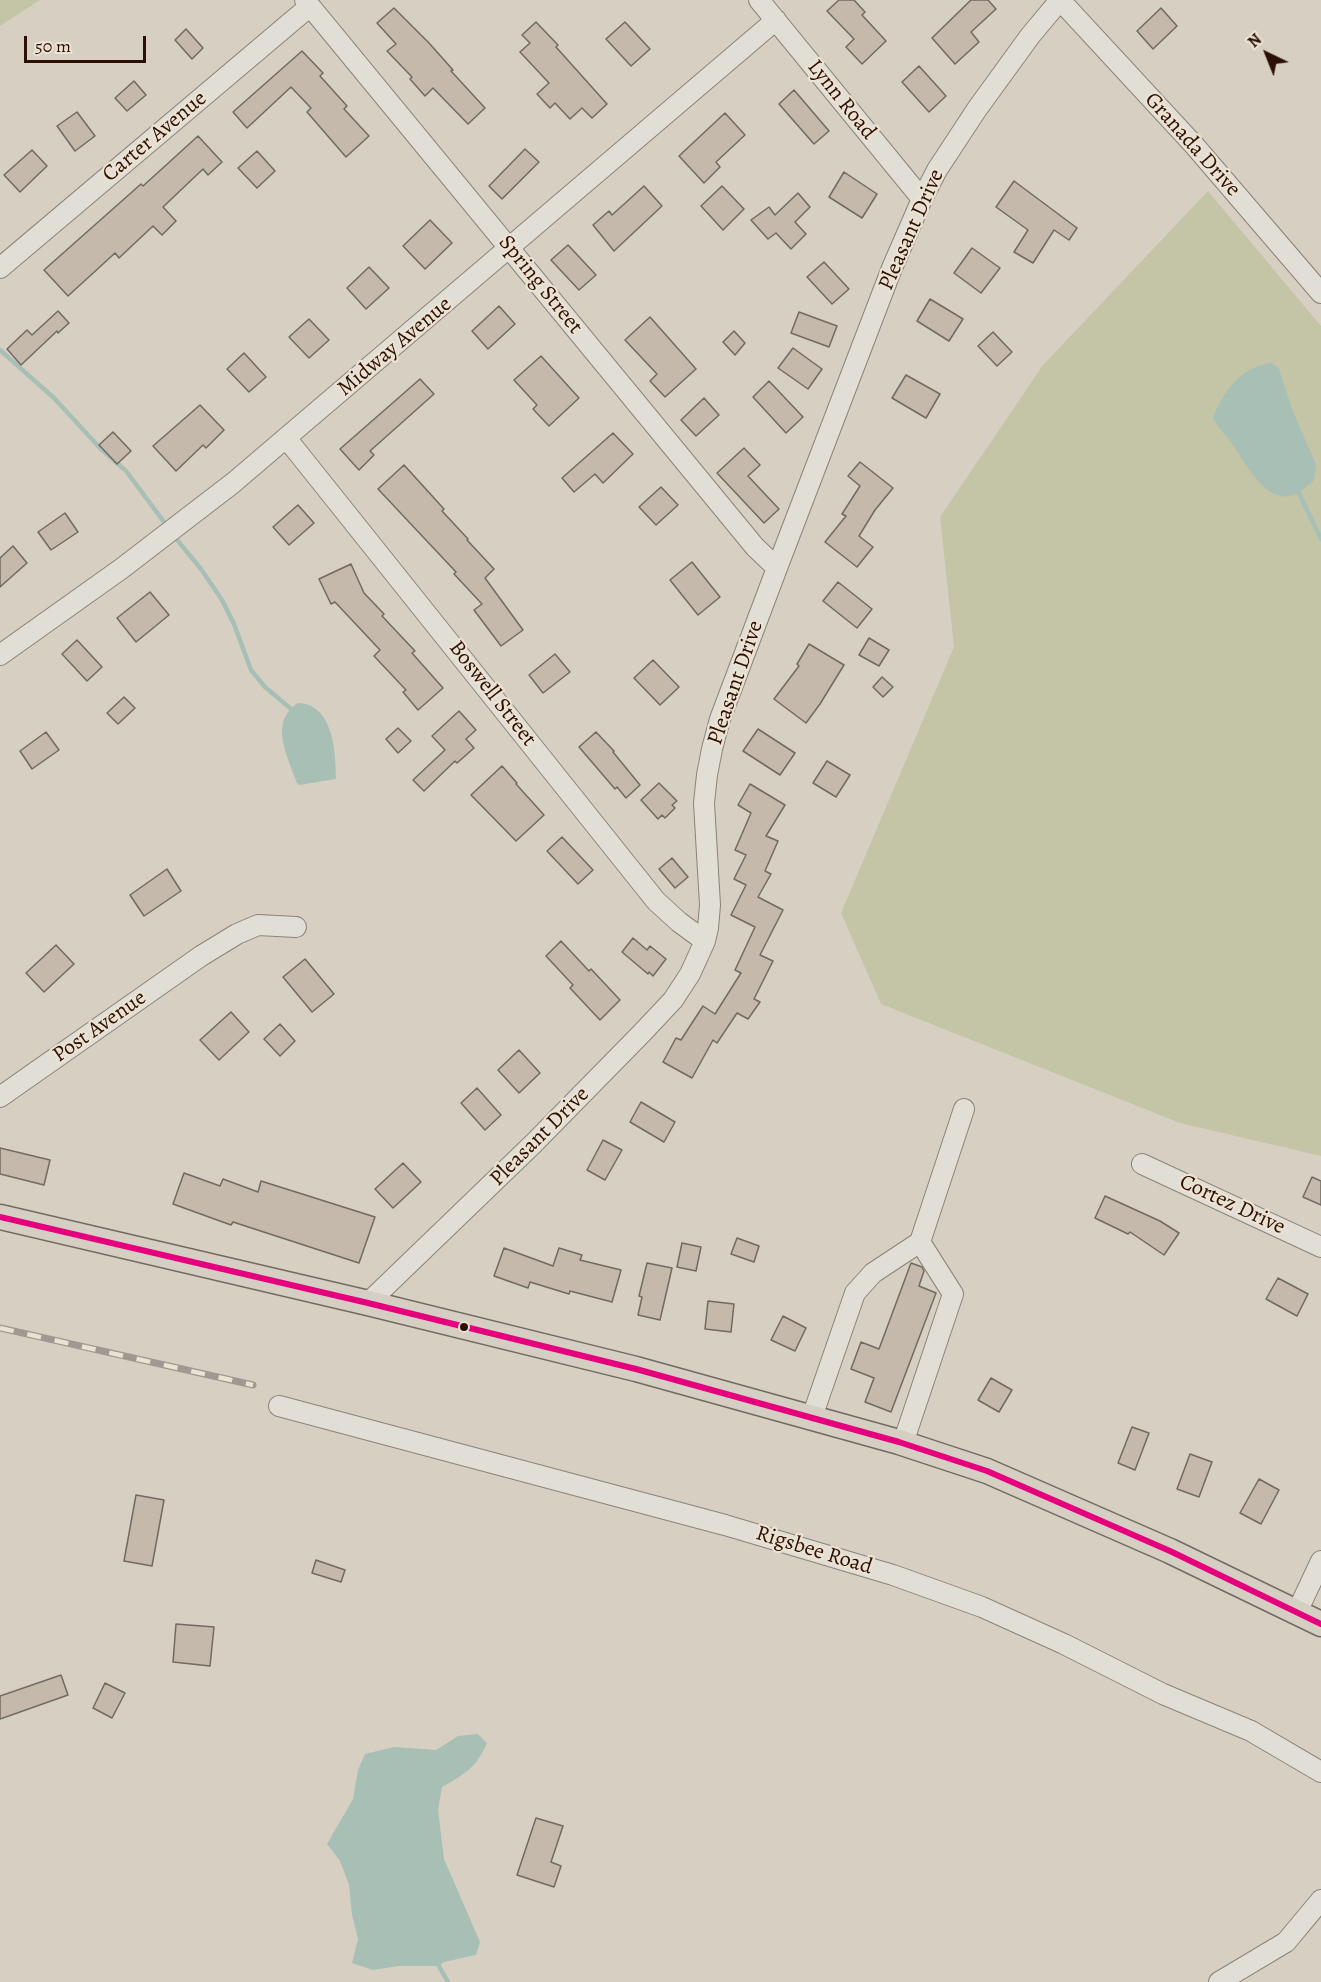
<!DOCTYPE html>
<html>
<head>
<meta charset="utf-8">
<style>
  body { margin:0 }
  #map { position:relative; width:1321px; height:1982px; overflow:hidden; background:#d7d0c2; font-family:Alegreya,serif }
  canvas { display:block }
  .north { position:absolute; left:1237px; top:24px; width:60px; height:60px; -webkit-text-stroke:4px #ebe2d2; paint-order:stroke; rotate:317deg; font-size:16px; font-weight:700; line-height:24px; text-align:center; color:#2c1006 }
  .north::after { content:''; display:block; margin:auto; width:21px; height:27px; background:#2c1006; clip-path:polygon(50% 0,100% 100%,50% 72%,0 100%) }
  .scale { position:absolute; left:24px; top:36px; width:122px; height:27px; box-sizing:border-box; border:3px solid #2c1006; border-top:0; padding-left:8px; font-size:18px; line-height:21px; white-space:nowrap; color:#2c1006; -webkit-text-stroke:4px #ebe2d2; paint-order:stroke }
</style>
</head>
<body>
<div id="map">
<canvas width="1321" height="1982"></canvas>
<div class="north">N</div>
<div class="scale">50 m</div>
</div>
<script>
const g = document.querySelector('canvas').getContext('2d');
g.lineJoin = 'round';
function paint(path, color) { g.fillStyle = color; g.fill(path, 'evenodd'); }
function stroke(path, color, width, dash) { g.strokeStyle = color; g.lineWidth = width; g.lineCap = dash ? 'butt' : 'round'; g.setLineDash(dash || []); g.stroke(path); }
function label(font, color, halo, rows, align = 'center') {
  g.font = font + ' Alegreya,serif'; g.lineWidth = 4.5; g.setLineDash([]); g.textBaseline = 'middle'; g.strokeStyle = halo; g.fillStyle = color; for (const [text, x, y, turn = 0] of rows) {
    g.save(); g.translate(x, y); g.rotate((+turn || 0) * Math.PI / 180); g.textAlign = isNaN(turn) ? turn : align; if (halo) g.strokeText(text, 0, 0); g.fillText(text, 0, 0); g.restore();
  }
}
paint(new Path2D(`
  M0 0H40L0 26Z
  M1208 191 1321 326V1156L1180 1123 881 1004 841 913 954 647 940 517 1043 365Z`), '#c3c5a6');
paint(new Path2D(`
  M1272 363 1279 369 1292 409 1316 465 1314 480C1305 488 1294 499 1281 496 1258 492 1241 454 1227 437 1222 431 1217 426 1213 418 1223 392 1242 366 1272 363Z
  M298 703C333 704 336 752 336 779L299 785 297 783C288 757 268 722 298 703Z
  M478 1734 487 1743C476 1768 465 1774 442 1787L438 1810 444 1859 480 1942 476 1955 444 1962 439 1966H399L373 1970 352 1963 358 1939 352 1915 349 1885 340 1861 327 1844 353 1799 358 1770 365 1754 394 1747 436 1750 458 1736Z`), '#a8bfb5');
stroke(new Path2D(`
  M0 350 54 398 100 448 126 471 167 526
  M1296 487 1321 539
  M173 535 201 569 222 600 234 624 251 670 265 687 290 708 293 712
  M436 1961 448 1982`), '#a8bfb5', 4.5);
const building = new Path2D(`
  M839 0H854L865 12 862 15 886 41 862 64 846 47 854 39 827 11Z
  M971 0H988L996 9 971 32 979 42 955 64 932 38Z
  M394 8 429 43 453 70 451 71 485 108 468 124 433 88 425 96 410 79 412 77 387 51 396 44 377 23Z
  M1161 8 1177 26 1153 49 1137 31Z
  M536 22 558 45 556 47 607 104 592 118 582 108 570 119 555 103 550 108 537 94 549 83 520 52 530 43 522 35Z
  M625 22 650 49 631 66 606 39Z
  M186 29 203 48 192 59 175 40Z
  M302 51 323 73 320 76 347 106 344 109 369 136 346 157 307 112 311 108 291 87 247 128 233 112Z
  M919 66 946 96 929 112 902 82Z
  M134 81 146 95 127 111 115 98Z
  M794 90 829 131 814 144 779 104Z
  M77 112 95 136 75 151 57 126Z
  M725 113 745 135 716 162 720 167 704 183 679 156Z
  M198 136 222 162 208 175 203 169 163 207 176 221 162 235 153 226 119 258 115 253 68 296 44 270 141 184 143 186Z
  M525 149 539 162 502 199 489 186Z
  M32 150 47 166 20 192 4 175Z
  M257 151 275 171 257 188 238 168Z
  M844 172 877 194 862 218 829 197Z
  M1014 181 1077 228 1069 240 1054 230 1033 263 1014 252 1028 230 996 207Z
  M644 186 662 206 614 251 593 225 609 211 612 215Z
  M722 186 744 209 723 230 701 206Z
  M798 193 810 207 795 222 806 234 791 249 776 233 768 239 751 220 769 207 775 215Z
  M430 220 452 243 425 269 403 246Z
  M568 245 596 275 579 290 551 260Z
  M972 248 1000 268 981 293 954 273Z
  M824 262 849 289 832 304 807 277Z
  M369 267 389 288 366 309 347 288Z
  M930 299 963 319 949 341 917 321Z
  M499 306 515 324 488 349 472 331Z
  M58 311 69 323 58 333 57 331 21 365 7 349 27 330 32 335Z
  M799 312 837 326 829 347 791 333Z
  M650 317 696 369 665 397 650 381 657 374 625 340Z
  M309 319 329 340 309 358 289 337Z
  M734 331 745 343 735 355 723 342Z
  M993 332 1012 352 997 366 978 346Z
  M793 348 822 369 808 389 778 368Z
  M244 353 266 377 249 392 227 369Z
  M541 356 579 398 549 426 533 409 537 405 514 380Z
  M906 375 940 394 926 418 892 398Z
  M420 379 434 394 370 451 374 455 359 470 340 449Z
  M769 381 803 417 786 433 753 397Z
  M704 398 719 415 696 436 681 420Z
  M200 405 224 430 206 448 203 445 176 471 153 446Z
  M113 432 131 451 117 464 99 445Z
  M613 433 633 454 603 483 595 474 574 492 562 478Z
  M744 448 760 465 748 476 779 509 764 523 717 473Z
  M860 462 893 488 875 510 859 536 873 547 857 567 825 542 846 516 842 514 860 486 848 476Z
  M404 465 444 509 442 511 468 539 467 540 494 569 485 578 523 630 501 646 474 610 482 604 454 574 456 572 378 489Z
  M661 487 678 505 656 525 639 507Z
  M298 505 314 523 289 545 273 527Z
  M65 513 78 532 51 550 38 532Z
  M13 546 27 563 0 587V558Z
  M692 562 720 597 698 615 670 580Z
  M351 564 364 593 384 614 382 616 415 651 412 653 443 688 418 710 403 692 406 690 374 656 380 650 335 602 331 604 319 579Z
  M838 582 872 609 857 628 823 601Z
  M150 592 169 615 136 642 117 618Z
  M869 638 889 650 879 666 859 655Z
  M77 640 102 667 87 681 62 654Z
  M809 644 844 665 820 704 806 723 774 699 799 666 797 664Z
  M555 654 570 672 543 693 529 675Z
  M653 660 679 687 660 705 634 678Z
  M882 677 893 687 883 697 873 687Z
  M124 697 135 708 118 724 107 713Z
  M459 711 476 730 466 739 474 748 457 763 455 761 424 791 413 780 445 750 432 736Z
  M398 728 411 741 398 753 386 739Z
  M758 729 795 753 780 775 743 751Z
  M46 732 59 750 32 769 20 751Z
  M596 732 614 751 613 752 640 785 626 798 617 787 615 789 579 747Z
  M827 761 850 775 836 797 813 783Z
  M502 766 517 783 516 784 544 815 516 841 471 795Z
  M659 783 677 801 672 805 675 808 665 818 662 815 658 819 641 800Z
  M750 784 785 805 766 836 778 841 765 871 771 874 758 897 783 910 760 955 773 961 754 999 760 1002 748 1019 737 1013 717 1043 713 1040 692 1078 663 1062 676 1038 681 1040 703 1006 715 1014 741 973 735 970 755 927 731 915 746 885 734 879 746 855 735 850 751 813 738 805Z
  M562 837 593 870 578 884 547 851Z
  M672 858 688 877 675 888 659 869Z
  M167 869 181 891 144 916 130 895Z
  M633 938 647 950 650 946 666 959 653 976 649 972 648 974 622 952Z
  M561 941 589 971 591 969 620 1000 600 1020 570 988 573 985 546 956Z
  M56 945 74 964 44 992 26 973Z
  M305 959 334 994 312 1012 283 977Z
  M231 1012 249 1032 219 1060 200 1040Z
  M280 1024 295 1041 280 1056 264 1039Z
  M519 1050 540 1073 519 1093 498 1070Z
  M477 1088 501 1115 485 1130 461 1103Z
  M641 1102 675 1122 664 1142 630 1122Z
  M603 1140 622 1150 605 1180 587 1170Z
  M0 1148 50 1160 44 1185 0 1174Z
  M403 1163 421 1182 393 1208 375 1189Z
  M184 1173 220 1186 223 1179 258 1192 261 1181 375 1217 359 1263 233 1222 231 1225 173 1204Z
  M1312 1177 1321 1181V1205L1303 1197Z
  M1105 1196 1160 1221 1179 1233 1164 1255 1130 1232 1128 1234 1095 1218Z
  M737 1238 759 1246 754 1262 731 1254Z
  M682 1243 701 1247 696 1271 677 1267Z
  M504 1248 553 1266 559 1248 582 1255 580 1260 621 1270 612 1302 570 1291 569 1294 530 1282 528 1288 494 1276Z
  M647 1263 672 1268 660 1320 638 1315 642 1297 639 1296Z
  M911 1263 922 1267 924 1271 919 1286 936 1293 891 1412 865 1402 874 1378 851 1369 861 1342 879 1349Z
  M1278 1278 1308 1294 1297 1316 1266 1299Z
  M708 1301 734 1304 731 1332 705 1329Z
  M783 1316 806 1328 795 1351 771 1340Z
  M991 1378 1012 1390 999 1412 978 1400Z
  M1132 1427 1149 1433 1135 1470 1118 1463Z
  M1190 1454 1212 1462 1199 1497 1177 1489Z
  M1259 1479 1279 1490 1261 1524 1240 1513Z
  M136 1495 164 1500 152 1566 124 1561Z
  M316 1560 345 1570 341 1582 312 1573Z
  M176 1624 214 1627 210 1666 173 1662Z
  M61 1675 68 1695 0 1719V1696Z
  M105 1683 125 1693 112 1718 93 1708Z
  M536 1818 563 1826 551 1862 561 1866 554 1887 517 1875Z`);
paint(building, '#c5b9ac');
stroke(building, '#726a61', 1.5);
const minor = new Path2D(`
  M305 0 755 547 777 568
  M759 0 922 199
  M1060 0 1194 145 1321 293
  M0 268 310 6
  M287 439 656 901 679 922 705 941
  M0 655 121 569 233 483 776 20
  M0 1097 201 956 237 934 258 925 296 927
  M1142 1164 1321 1247
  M368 1303 533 1144 641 1034 673 1000 690 974 705 941 708 928 710 905 704 803 707 775 712 749 720 719 777 568 892 268 922 199 937 170 977 109 1030 36 1060 0
  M279 1406 725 1525 893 1575 982 1607 1064 1644 1163 1694 1251 1731 1321 1772
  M812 1417 855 1293 873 1273 920 1242
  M903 1443 953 1294 920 1242 964 1109
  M1297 1612 1321 1561
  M1219 1982 1286 1942 1321 1900`);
const major = new Path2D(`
  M0 1217 368 1303 636 1369 899 1442 987 1471 1170 1551 1321 1624`);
stroke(minor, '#8b837a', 22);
stroke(major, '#726a61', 27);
stroke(minor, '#e1ded6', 20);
stroke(major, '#d5cec2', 24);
const rail = new Path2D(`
  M0 1328 253 1385`);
stroke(rail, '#9f9992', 7);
stroke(rail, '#ebe2d2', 4.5, [14]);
stroke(new Path2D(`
  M0 1217 368 1303 636 1369 899 1442 987 1471 1170 1551 1321 1624`), '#e5007d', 6);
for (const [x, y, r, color] of [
  [464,1327,5,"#2c1006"]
]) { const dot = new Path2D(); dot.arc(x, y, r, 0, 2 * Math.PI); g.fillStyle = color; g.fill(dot); stroke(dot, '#ebe2d2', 2); }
label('22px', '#2c1006', '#ebe2d2', [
  ["Lynn Road",841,100,51],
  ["Carter Avenue",155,137,-40],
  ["Granada Drive",1192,145,48],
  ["Pleasant Drive",912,230,-66],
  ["Spring Street",540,285,51],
  ["Midway Avenue",395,347,-40],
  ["Pleasant Drive",736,683,-71],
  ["Boswell Street",492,694,52],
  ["Post Avenue",100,1027,-35],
  ["Pleasant Drive",540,1137,-45],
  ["Cortez Drive",1232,1205,25],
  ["Rigsbee Road",814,1551,17]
]);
</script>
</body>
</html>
